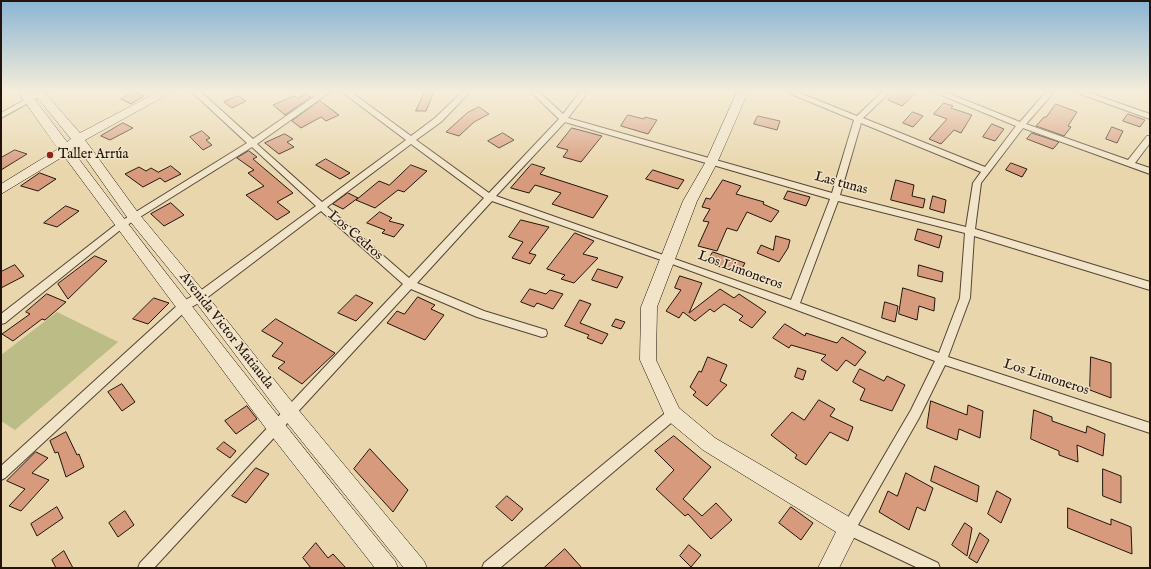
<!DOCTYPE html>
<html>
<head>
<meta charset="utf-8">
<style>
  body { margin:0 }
  #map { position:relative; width:1151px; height:569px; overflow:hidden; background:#e9d6ac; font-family:"IM FELL English",serif }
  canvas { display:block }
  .frame { position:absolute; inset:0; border:2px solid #22140c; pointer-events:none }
</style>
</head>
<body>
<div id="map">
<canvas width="1151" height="569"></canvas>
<div class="frame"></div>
</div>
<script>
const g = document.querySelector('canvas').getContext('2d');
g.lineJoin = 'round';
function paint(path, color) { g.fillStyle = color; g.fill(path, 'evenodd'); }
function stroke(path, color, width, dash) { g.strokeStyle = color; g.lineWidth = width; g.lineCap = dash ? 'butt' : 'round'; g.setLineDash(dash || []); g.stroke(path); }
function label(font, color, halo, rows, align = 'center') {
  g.font = font + ' "IM FELL English",serif'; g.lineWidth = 3; g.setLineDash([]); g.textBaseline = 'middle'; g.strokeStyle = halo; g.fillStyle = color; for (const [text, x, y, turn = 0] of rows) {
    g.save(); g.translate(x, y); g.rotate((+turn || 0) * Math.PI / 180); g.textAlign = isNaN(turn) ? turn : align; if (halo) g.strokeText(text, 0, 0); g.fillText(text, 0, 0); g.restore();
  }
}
paint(new Path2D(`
  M57 312 118 342 15 430 1 421V355Z`), '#bbbc86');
const building = new Path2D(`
  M134 92 144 96 131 104 121 99Z
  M425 92H434L426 111H416Z
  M896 92H917L902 106 888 100Z
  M305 94 311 97 285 115 273 105 294 96 298 98Z
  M238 96 246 101 232 108 224 102Z
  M320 101 339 115 326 121 321 117 301 128 292 121Z
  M944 103 953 106 951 108 972 115 961 133 954 130 941 144 929 139 947 119 934 114Z
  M1056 104 1077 112 1068 126 1071 127 1064 136 1036 126 1044 117H1046Z
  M479 107 489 114 474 122 459 136 446 132 467 113Z
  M913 112 923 116 913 127 903 123Z
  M1128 114 1145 120 1140 127 1123 121Z
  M628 115 644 119 645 117 657 120 648 134 621 126Z
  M758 116 780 121 777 130 754 124Z
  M123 123 133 128 110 140 101 136Z
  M992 124 1004 129 995 141 983 137Z
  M1112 127 1123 131 1117 143 1106 139Z
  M572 128 602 136 581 162 563 157 568 150 557 147Z
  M202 131 210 138 206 140 212 145 203 150 190 137Z
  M503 133 514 140 499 148 488 141Z
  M1032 133 1059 142 1053 149 1027 139Z
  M285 134 293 139 287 142 294 147 279 154 265 143Z
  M15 150 27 154 1 170V158Z
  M249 151 257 157 253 159 293 193 277 202 290 212 277 220 246 195 264 186 248 173 254 170 237 158Z
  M326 159 350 173 340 179 316 165Z
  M1011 163 1027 169 1022 177 1006 170Z
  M532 164 545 168 540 174 608 196 593 218 552 204 561 193 535 185 529 193 511 188Z
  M411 165 427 171 404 192 398 190 375 208 356 200 379 181 389 185Z
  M171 166 181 174 165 182 160 178 143 187 125 174 139 167 146 171 151 168 158 172Z
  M653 170 684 180 678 189 646 179Z
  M40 173 56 179 38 191 21 186Z
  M723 180 741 186 736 194 764 202 763 204 779 211 771 222 747 212 737 231 727 228 717 251 698 246 709 222 703 221 710 209 702 207 706 198 710 199Z
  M896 180 914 185 912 196 925 199 923 208 891 200Z
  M788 191 810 197 806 206 784 199Z
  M348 193 358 198 343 209 333 204Z
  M933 196 946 200 944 213 930 209Z
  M171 203 184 215 164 226 151 214Z
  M66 206 79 211 57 227 44 223Z
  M380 212 392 218 389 221 404 225 394 237 382 233 385 230 367 223Z
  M521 220 549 227 529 253 536 255 530 264 512 258 523 242 509 237Z
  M918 229 942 236 939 248 915 240Z
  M575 233 594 241 583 254 598 258 574 283 561 279 565 275 547 269Z
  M776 236 790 240 788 248 779 262 757 253 761 245 773 250Z
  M713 252 745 263 739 274 707 262Z
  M95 256 107 261 68 299 58 284Z
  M15 265 24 276 1 288V272Z
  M919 265 943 272 942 282 918 276Z
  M598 269 623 277 617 288 592 280Z
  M680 276 702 283 689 313 720 289 734 298 739 294 766 312 752 328 739 320 743 316 724 304 714 312 710 309 695 321 683 312 679 318 666 311 681 290 675 288Z
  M903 288 935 298 934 311 919 306 917 320 899 314Z
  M530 289 546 294 550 290 563 294 553 309 537 303 534 307 521 302Z
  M47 294 66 302 45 320 42 319 13 341 2 334 30 314 26 312Z
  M356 295 373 303 356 321 338 313Z
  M418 297 435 305 431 309 444 315 425 340 387 323 397 311 404 314Z
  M154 298 169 303 148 324 133 319Z
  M580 300 591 304 580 323 608 334 602 344 587 338 589 335 565 326Z
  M885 302 898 306 895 322 882 318Z
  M276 319 335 353 302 384 278 368 285 362 272 356 283 343 262 331Z
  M616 319 625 322 621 329 612 326Z
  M785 324 805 336 806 333 837 343 842 337 866 352 855 366 846 360 837 371 821 360 826 355 791 345 789 348 773 338Z
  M708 357 727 365 720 381 727 385 707 406 693 395 696 392 690 387 699 371 701 372Z
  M1091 357 1111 363V398L1090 390Z
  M798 368 806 371 803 380 795 377Z
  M860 369 884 381 887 376 905 385 892 411 860 400 865 389 853 382Z
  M122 384 135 402 122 411 108 392Z
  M819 400 835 409 830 416 853 427 848 441 830 432 806 465 795 458 797 455 771 435 792 412 804 420Z
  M931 401 967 415 968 405 983 411 980 438 959 429 957 440 927 428Z
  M247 406 257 419 236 434 225 421Z
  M1034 410 1052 417V421L1086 433 1087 426 1105 434 1103 456 1077 445 1078 462 1059 455V451L1031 439Z
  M66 432 77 455 79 454 84 467 66 477 58 452 55 453 50 441Z
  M674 436 711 467 683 499 702 516 716 503 732 520 711 539 688 514 685 516 656 489 674 470 655 451Z
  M224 442 236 451 230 458 217 449Z
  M370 449 408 490 393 512 354 469Z
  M36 452 48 458 32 473 49 480 21 511 9 506 25 489 7 481Z
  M935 466 979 486 977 502 931 481Z
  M256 468 269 474 246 503 232 496Z
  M1103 469 1121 476V503L1103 496Z
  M906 473 933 488 925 511 917 507 909 530 879 512 888 491 897 496Z
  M997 491 1011 499 1001 523 988 514Z
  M507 496 523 509 512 521 496 507Z
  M57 507 63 518 37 536 31 524Z
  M791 507 813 523 801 540 779 523Z
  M1068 508 1111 525V519L1131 527 1132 554 1068 528Z
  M125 511 134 525 118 537 109 523Z
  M965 523 972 528 967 556 952 545Z
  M980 533 989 540 977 563 969 558Z
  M316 543 328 558 333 554 346 568H311L303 558Z
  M689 545 701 555 691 567 680 556Z
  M565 549 582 568H544Z
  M64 551 73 568H56L52 560Z`);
paint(building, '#d79a7d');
stroke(building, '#22140c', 1);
const street = new Path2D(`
  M38 92H48L1 118V113Z
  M192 92H201L253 139 321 92H330L257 144 322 202 406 140 342 92H351L411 136 435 118 462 92H470L441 122 416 140 489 193 559 119 531 92H539L563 114 580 92H588L568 118 832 193 854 120 786 92H797L857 116 882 92H890L863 118 985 167 1016 126 934 92H945L1020 122 1046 92H1054L1026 124 1128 160 1147 136H1150V143L1135 163 1150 168V174L1023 128 981 183 975 229 1150 282V290L974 236 970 298 948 357 1150 423V433L945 365 919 418 858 525 938 563 940 568H918L844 533 842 528 911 410 935 361 664 261 492 201 417 283 484 311 546 330 547 333 546 336 542 337 477 317 411 289 154 568H138L140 563 403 284 321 211 204 300 188 309 5 478 1 480V466L180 303 196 294 316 206 252 147 124 227 5 323 1 324V314L118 223 247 143ZM565 122 830 199 791 300 496 196ZM861 123 981 172 973 183 966 227 840 195ZM411 144 484 198 409 278 327 207ZM838 201 965 233 960 298 939 353 800 303Z
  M1075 92H1087L1150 114V119Z
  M673 409 677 410 679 414 677 418 500 568H482L484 563 669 410Z`);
const secondary = new Path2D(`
  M18 92H29L67 142 71 139 33 92H44L80 133 158 92H172L85 140 139 214 205 293 296 407 424 561 427 568H404L284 419 195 301 129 220 77 146 72 150C177 289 285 426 395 561L398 568H375L270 434 64 156 1 194V184L58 149Z
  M737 92H748L717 163 697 201 657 307 656 360 679 408 715 438 856 521 859 528 839 568H818L836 532 703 450 667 420 640 360 641 307 683 201 705 163Z`);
stroke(street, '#544434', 2);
stroke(secondary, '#22140c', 1);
paint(street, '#f1e4c9');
paint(secondary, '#f1e4c9');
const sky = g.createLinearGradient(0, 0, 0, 172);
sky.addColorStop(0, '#8ab5d4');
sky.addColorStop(0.53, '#f5edda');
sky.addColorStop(1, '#f5edda00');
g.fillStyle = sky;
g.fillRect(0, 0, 1151, 172);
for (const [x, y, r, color] of [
  [50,155,4,"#8f2418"]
]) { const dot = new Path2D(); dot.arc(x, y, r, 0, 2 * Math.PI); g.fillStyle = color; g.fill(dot); stroke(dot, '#f1e4c9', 1.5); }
label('14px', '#22140c', '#f1e4c9', [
  ["Taller Arrúa",58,155]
], 'left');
label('14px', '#22140c', '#f1e4c9', [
  ["Las tunas",841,184,15],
  ["Los Cedros",355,236,41],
  ["Los Limoneros",740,271,20],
  ["Avenida Victor Matiauda",226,331,52],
  ["Los Limoneros",1046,378,18]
]);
</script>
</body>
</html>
